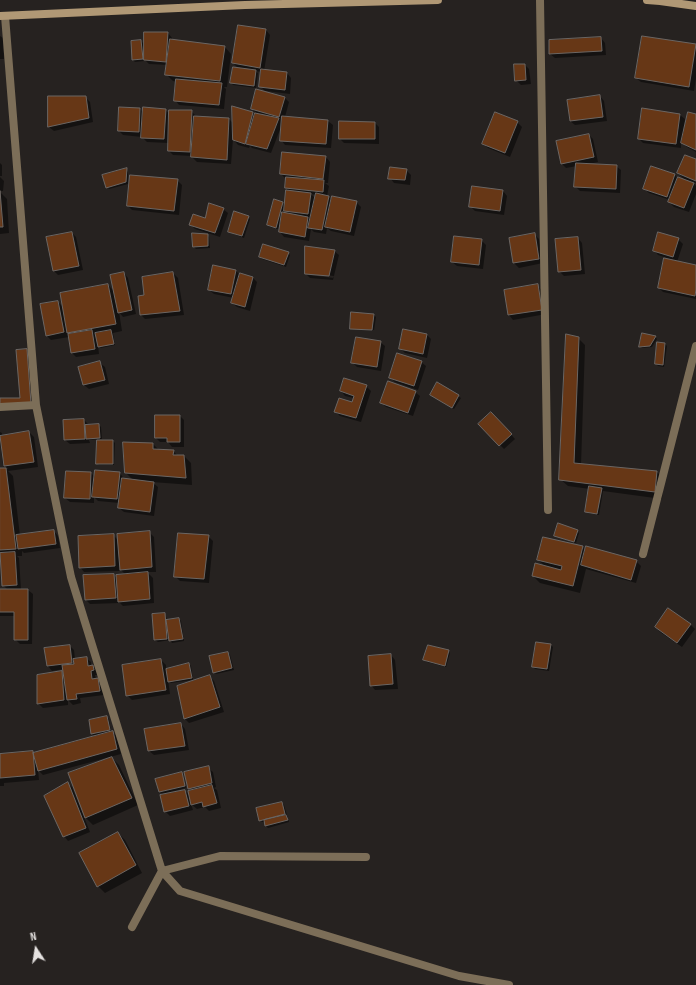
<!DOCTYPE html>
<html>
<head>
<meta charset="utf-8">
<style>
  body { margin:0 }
  #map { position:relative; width:696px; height:985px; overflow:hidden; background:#262220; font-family:"Sofia Sans Condensed",sans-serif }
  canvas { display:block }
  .north { position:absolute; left:16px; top:929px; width:40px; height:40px; -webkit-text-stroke:3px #262220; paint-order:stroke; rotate:348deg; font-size:11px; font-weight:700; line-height:16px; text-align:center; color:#e5e2e0 }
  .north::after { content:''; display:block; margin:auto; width:14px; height:18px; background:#e5e2e0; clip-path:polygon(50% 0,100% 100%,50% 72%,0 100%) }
</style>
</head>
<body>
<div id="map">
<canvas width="696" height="985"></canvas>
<div class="north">N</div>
</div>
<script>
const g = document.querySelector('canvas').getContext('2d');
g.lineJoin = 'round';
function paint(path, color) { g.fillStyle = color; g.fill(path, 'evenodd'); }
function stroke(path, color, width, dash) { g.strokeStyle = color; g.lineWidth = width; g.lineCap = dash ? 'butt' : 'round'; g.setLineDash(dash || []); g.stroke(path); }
paint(new Path2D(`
  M239 26 266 30 270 35 264 71 287 73 291 78 290 94 266 91V92L260 86 262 72 255 71 258 73 256 88 233 85 231 83 239 69 233 63Z
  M168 33 172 38V41L224 46 231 54 227 87H224L226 89 224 109 179 105 175 100 177 82 173 81 166 74 168 65 149 64 144 59V61L135 62 133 60 141 41 145 45Z
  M0 36 3 38 4 59H0Z
  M643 37 696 45V78L694 91 641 82 636 78Z
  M601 38 605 43 606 55 555 58 550 54Z
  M525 65 529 69 531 84 521 85 516 80Z
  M600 96 604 101 607 121 575 125 570 121Z
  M85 97 90 102 93 122 54 131 49 127Z
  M284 97 289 102 285 117 328 121 333 125 331 148 285 145 281 140V127L271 153 252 148 250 146 249 148 238 145 233 139 231 164 197 162 192 157V156L173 155 169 151V143L147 142 142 137 123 135 119 131 140 109 144 113 165 110 170 114 191 111 196 116V117L229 119 233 123V108L253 113 255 115 256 113 252 109Z
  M643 110 680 115 685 119 683 132H684L696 115V152L687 147 681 142V148L643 143 639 139Z
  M517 122 522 127 510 157 488 148 483 144Z
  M375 123 379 127V144L344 143 340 139Z
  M589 135 593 139 598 162 589 164 616 166 621 170 620 193 580 191 575 186 577 166 566 168 562 164Z
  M326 157 330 162 328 183H325L329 186 327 196 332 200 356 202 361 207 354 236 331 231 327 228 326 234 314 232 311 229 309 241 284 237 280 232 281 224H280L278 229 270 227 268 225 283 203 285 205 287 189 286 188V179L281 174ZM311 194 316 195V199ZM283 210 288 214 282 213Z
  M696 161V183L692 181 696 186V194L689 212 674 207 669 202 670 200 649 193 644 188 652 167 675 175 678 179 685 180 678 173Z
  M0 163 2 165V176H0Z
  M126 170 128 172V184L109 189 107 187Z
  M406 170 411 175 410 185 394 183 390 178Z
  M0 177 4 181 3 191H0Z
  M177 180 182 185 179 215 132 210 128 206Z
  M503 191 507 196 504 215 475 211 470 206Z
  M0 192 7 199 9 233 0 234Z
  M223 209 228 213 220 237 195 229 190 224 205 219Z
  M248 217 250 219 244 238 231 233 229 231Z
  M72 233 76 237 83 270 58 275 54 271Z
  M534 234 539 239 543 263 519 268 514 263 510 239Z
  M207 235 209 237 210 248 196 249 194 247Z
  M578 238 582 243 585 274 564 276 559 271Z
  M678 239 683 244 677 262 696 266V299L663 292 659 288 670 259 658 255 654 250Z
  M481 240 486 245 483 269 457 266 452 262Z
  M334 251 339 255 333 280 310 278 306 274ZM309 273 334 276V278L309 275Z
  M288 253 290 255 286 267 262 259 260 257Z
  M236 271 240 275 253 278 257 282 250 311 237 307 232 303 234 298 214 294 209 290Z
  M124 273 128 278 136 314 123 317 119 312 122 331 113 333 115 345 101 348 98 345 99 354 76 357 72 353 69 337 51 340 46 335 58 302 64 308 108 285 114 291Z
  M173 273 178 278 184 315 145 319 141 315 145 296Z
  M537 286 542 290 546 314 513 320 509 315Z
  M374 315 376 317 374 330 352 328Z
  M426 334 431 339 427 358 405 353 400 348Z
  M655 337 657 339 652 347 642 348 640 346Z
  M578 338 585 345 581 465 657 472 664 479 662 499 603 491 599 515 588 513 586 511 590 489 568 486 560 479Z
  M380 342 385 346 381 371 357 367 352 362Z
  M665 344 667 346 664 367 658 366 656 364Z
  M27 350 31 355 35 408 0 399H21Z
  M421 362 426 366 418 390 395 382 390 377Z
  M100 363 105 367 109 384 89 389 84 385Z
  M437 384 461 398 454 409 433 397Z
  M366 386 371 391 361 422 340 416 335 411 353 404 354 398 345 396 341 391Z
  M415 392 420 396 413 416 386 407 381 403Z
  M491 413 515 439 504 449 479 424Z
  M180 416 184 420V447H172L168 442H160L156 438Z
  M84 420 88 424V426L99 425 101 427 102 439 89 440 90 443 70 444 65 440Z
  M0 432 2 433V436L29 432 34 437 38 467 8 471 13 476 20 536 54 531 58 536 60 548 24 553 22 551V556H17L19 558 21 590H28L33 594 32 644H20L15 639V616H0V590H8L3 585 2 556 0 557V469H8L5 465H3L0 440Z
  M113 441 115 443 114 465H99L97 463Z
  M153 444 159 450 173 451 178 456H184L191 463 192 485 152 482 158 487 154 516 124 512 119 508 120 503 98 501 94 497V503L70 502 65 498 91 473 95 477 120 473 124 479 133 480 126 473Z
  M577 531 579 533 576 543 557 537 555 535Z
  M149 532 154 537 156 572H147L153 578 154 603 123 606 120 603 90 604 86 600 114 575 117 578 126 575 119 568V571L84 572 80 567 113 535 118 540Z
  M208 536 213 541 209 583 180 581 175 576Z
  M582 547 586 551 636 561 641 566 636 583 586 569 580 593 540 583 533 576 546 567 538 560Z
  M164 614 166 616 167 621 179 619 181 621 184 641 172 643 170 640 158 642 155 640Z
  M690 624 695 629 682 647 660 632 656 627Z
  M551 645 553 647 549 671 535 669 533 667Z
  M70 646 74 650 75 659 86 658 91 662V666H93L97 671 98 675H95L96 679H98L102 684 104 695 80 698 81 703 73 705 68 700V705L43 708 38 703 62 672 64 675V669L52 671 48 666 45 649Z
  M448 651 450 653 446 667 427 662 425 660Z
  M228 653 230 655 234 670 216 674 214 672Z
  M391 655 395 660 398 689 375 690 371 685Z
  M161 660 166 665V670L189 664 191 666 193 680 171 683 168 680 170 694 132 700 127 695Z
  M209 676 214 681 224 712 189 723 185 719Z
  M107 717 109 719 111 732H112L117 736 121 754 43 775 38 770 39 780 4 783V786H0V755L32 752 34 753 95 736 92 734Z
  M181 724 185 729 189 750 154 755 149 751Z
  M112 758 119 765 138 805 93 825 86 818 69 773Z
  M208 768 213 772 216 787 214 788 217 790 221 808 209 811 205 807 197 809 191 804 193 810 170 816 165 811 185 791 190 796 192 791 189 788Z
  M181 774 183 776 186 788 162 794 160 792Z
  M67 783 72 787 90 832 68 841 64 836Z
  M282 803 284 805 289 822 268 828 266 826 265 822H262L260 820Z
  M118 833 125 840 142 873 105 893 98 886Z`), '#0007');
const building = new Path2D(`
  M238 25 266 29 260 68 232 63Z
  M144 32H168L166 62 144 60Z
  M642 36 696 44 689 87 635 78Z
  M601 37 602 51 549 54V40Z
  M170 39 225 46 220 81 165 75Z
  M141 40 143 59 132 60 131 41Z
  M514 64H525L526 80 515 81Z
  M233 67 256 70 254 86 230 83Z
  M261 69 287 72 285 90 259 87Z
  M176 79 222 83 219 105 174 101Z
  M256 89 285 97 279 117 251 109Z
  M600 95 603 117 570 121 567 100Z
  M48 96H86L89 118 48 127Z
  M232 106 253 112 245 144 233 140Z
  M119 107 140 108 139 132 118 131Z
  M143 107 166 109 164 139 141 138Z
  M642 108 680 114 676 144 638 139Z
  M169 110H192L190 152 168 151Z
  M495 112 518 121 505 153 482 144Z
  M688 112 696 114V150L681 143Z
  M255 113 279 118 267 149 246 144Z
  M194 116 229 118 227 160 191 157Z
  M282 116 328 120 326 144 280 141Z
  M339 121 375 122V139H339Z
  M589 134 594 157 561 164 556 141Z
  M282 152 326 156 323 179 280 174Z
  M685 155 696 159V181L677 173Z
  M576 163 617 165 616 189 574 187Z
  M651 166 675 174 667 197 643 189Z
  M390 167 407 169 405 180 388 179Z
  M127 168 126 182 106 188 102 175Z
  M130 175 178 179 174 211 127 206Z
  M286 177 324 180 323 192 285 188Z
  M678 177 694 183 684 208 668 202Z
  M472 186 503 190 500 211 469 207Z
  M286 190 311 193 308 214 284 211Z
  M0 191 3 227H0Z
  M316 193 329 196 322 230 308 228Z
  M332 196 357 201 350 232 325 227Z
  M274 199 283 202 276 228 267 225Z
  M209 203 224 208 215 233 189 225 193 214 205 218Z
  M234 211 249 216 242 236 228 232Z
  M282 212 308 217 305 237 279 232Z
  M72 232 79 266 53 271 46 237Z
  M658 232 679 238 673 257 653 251Z
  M192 233 208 234V246L193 247Z
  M535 233 539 259 513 263 509 238Z
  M454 236 482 239 479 265 451 262Z
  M578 237 581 270 558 272 555 239Z
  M263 244 289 252 284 265 259 257Z
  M305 246 335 250 329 276 305 274Z
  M664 258 696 265V289L695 296 658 288Z
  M213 265 236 270 231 294 208 290Z
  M124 272 132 310 118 313 110 275Z
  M173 272 180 311 140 315 138 296 144 295 142 277Z
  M240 273 253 277 245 307 231 303Z
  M108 284 116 324 67 333 60 293Z
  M538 284 542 310 508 315 504 290Z
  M58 301 64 332 46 336 40 304Z
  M351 312 374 314 372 330 350 329Z
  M403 329 427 334 423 354 399 349Z
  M92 330 95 349 71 353 68 334Z
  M111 330 114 344 98 347 95 333Z
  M642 333 656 336 650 346 639 347Z
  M566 334 579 337 574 463 657 471 655 492 559 480Z
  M356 337 381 341 377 367 351 363Z
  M657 342 665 343 663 365 655 364Z
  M27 349 31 404 0 405V398H20L16 350Z
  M397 353 422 361 414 386 389 378Z
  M100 361 105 380 83 385 78 367Z
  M344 378 367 385 356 418 334 412 339 398 352 402 354 396 340 391Z
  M388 381 416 391 408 413 380 403Z
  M437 382 459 395 452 408 430 395Z
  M491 412 512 434 499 446 478 424Z
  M155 415H180V442H167V438H155Z
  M84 419 85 439 64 440 63 420Z
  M99 424 100 438 86 439 85 425Z
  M29 431 34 462 4 466 0 436Z
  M97 440H113V464H96Z
  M123 442 153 443V449L174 450 173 455H184L186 478 125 473Z
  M0 468H6L16 549 0 550Z
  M95 470 120 472 117 499 92 497Z
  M66 471 91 472 90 499 64 498Z
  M122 478 154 482 150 512 118 508Z
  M589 486 602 488 597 514 585 512Z
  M558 523 578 530 574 542 554 536Z
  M54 530 56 544 18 549 16 535Z
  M150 531 152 567 120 570 117 534Z
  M178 533 209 535 204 579 174 577Z
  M114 534 115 566 79 568 78 536Z
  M543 537 583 546 573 586 532 576 535 563 561 570 562 566 537 560Z
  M586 546 637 560 631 580 581 565Z
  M15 552 17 585 2 586 0 553Z
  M148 572 150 599 118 602 116 575Z
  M114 574 116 598 85 600 83 575Z
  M0 589H28V640H14V612H0Z
  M668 608 691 624 677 643 655 627Z
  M165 613 167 639 154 640 152 614Z
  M179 618 183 639 169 641 166 620Z
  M536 642 551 644 547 669 532 667Z
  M70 645 72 663 47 666 44 648Z
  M428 645 449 650 445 666 423 660Z
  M228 652 232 668 213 673 209 656Z
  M391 654 393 684 370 686 368 656Z
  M87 657 88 666 93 665 94 670 91 671 92 679 98 678 100 691 76 694 77 699 67 700 62 665 74 664 73 659Z
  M161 659 166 690 126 696 122 665Z
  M189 663 192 678 168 682 166 669Z
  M62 671 64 700 37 704V675Z
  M210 675 220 707 184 719 177 686Z
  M107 716 110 730 91 734 89 720Z
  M181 723 185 746 148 751 144 729Z
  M113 731 117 749 38 771 33 753Z
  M33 751 35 775 0 778V754Z
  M112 757 132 798 85 818 68 773Z
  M209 766 212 783 188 789 184 772Z
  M182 772 185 786 159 792 155 779Z
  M68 782 86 828 63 837 44 796Z
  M212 785 217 803 203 807 202 802 191 805 188 791Z
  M185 790 189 806 164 812 160 795Z
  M282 802 285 814 259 821 256 808Z
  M286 815 288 820 265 826 264 820Z
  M118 832 136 865 97 887 79 853Z`);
paint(building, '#673716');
stroke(building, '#6b6663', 1);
stroke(new Path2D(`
  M540 0 548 510
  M5 16 36 405 71 577 162 871 220 856 366 857
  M0 407 36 405
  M643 554 696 346
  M132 927 162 871 180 891 459 976 509 985`), '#7c6e58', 8);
stroke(new Path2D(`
  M647 0 660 1 696 6
  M0 16 245 5 438 0`), '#b09875', 8);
</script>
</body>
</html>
